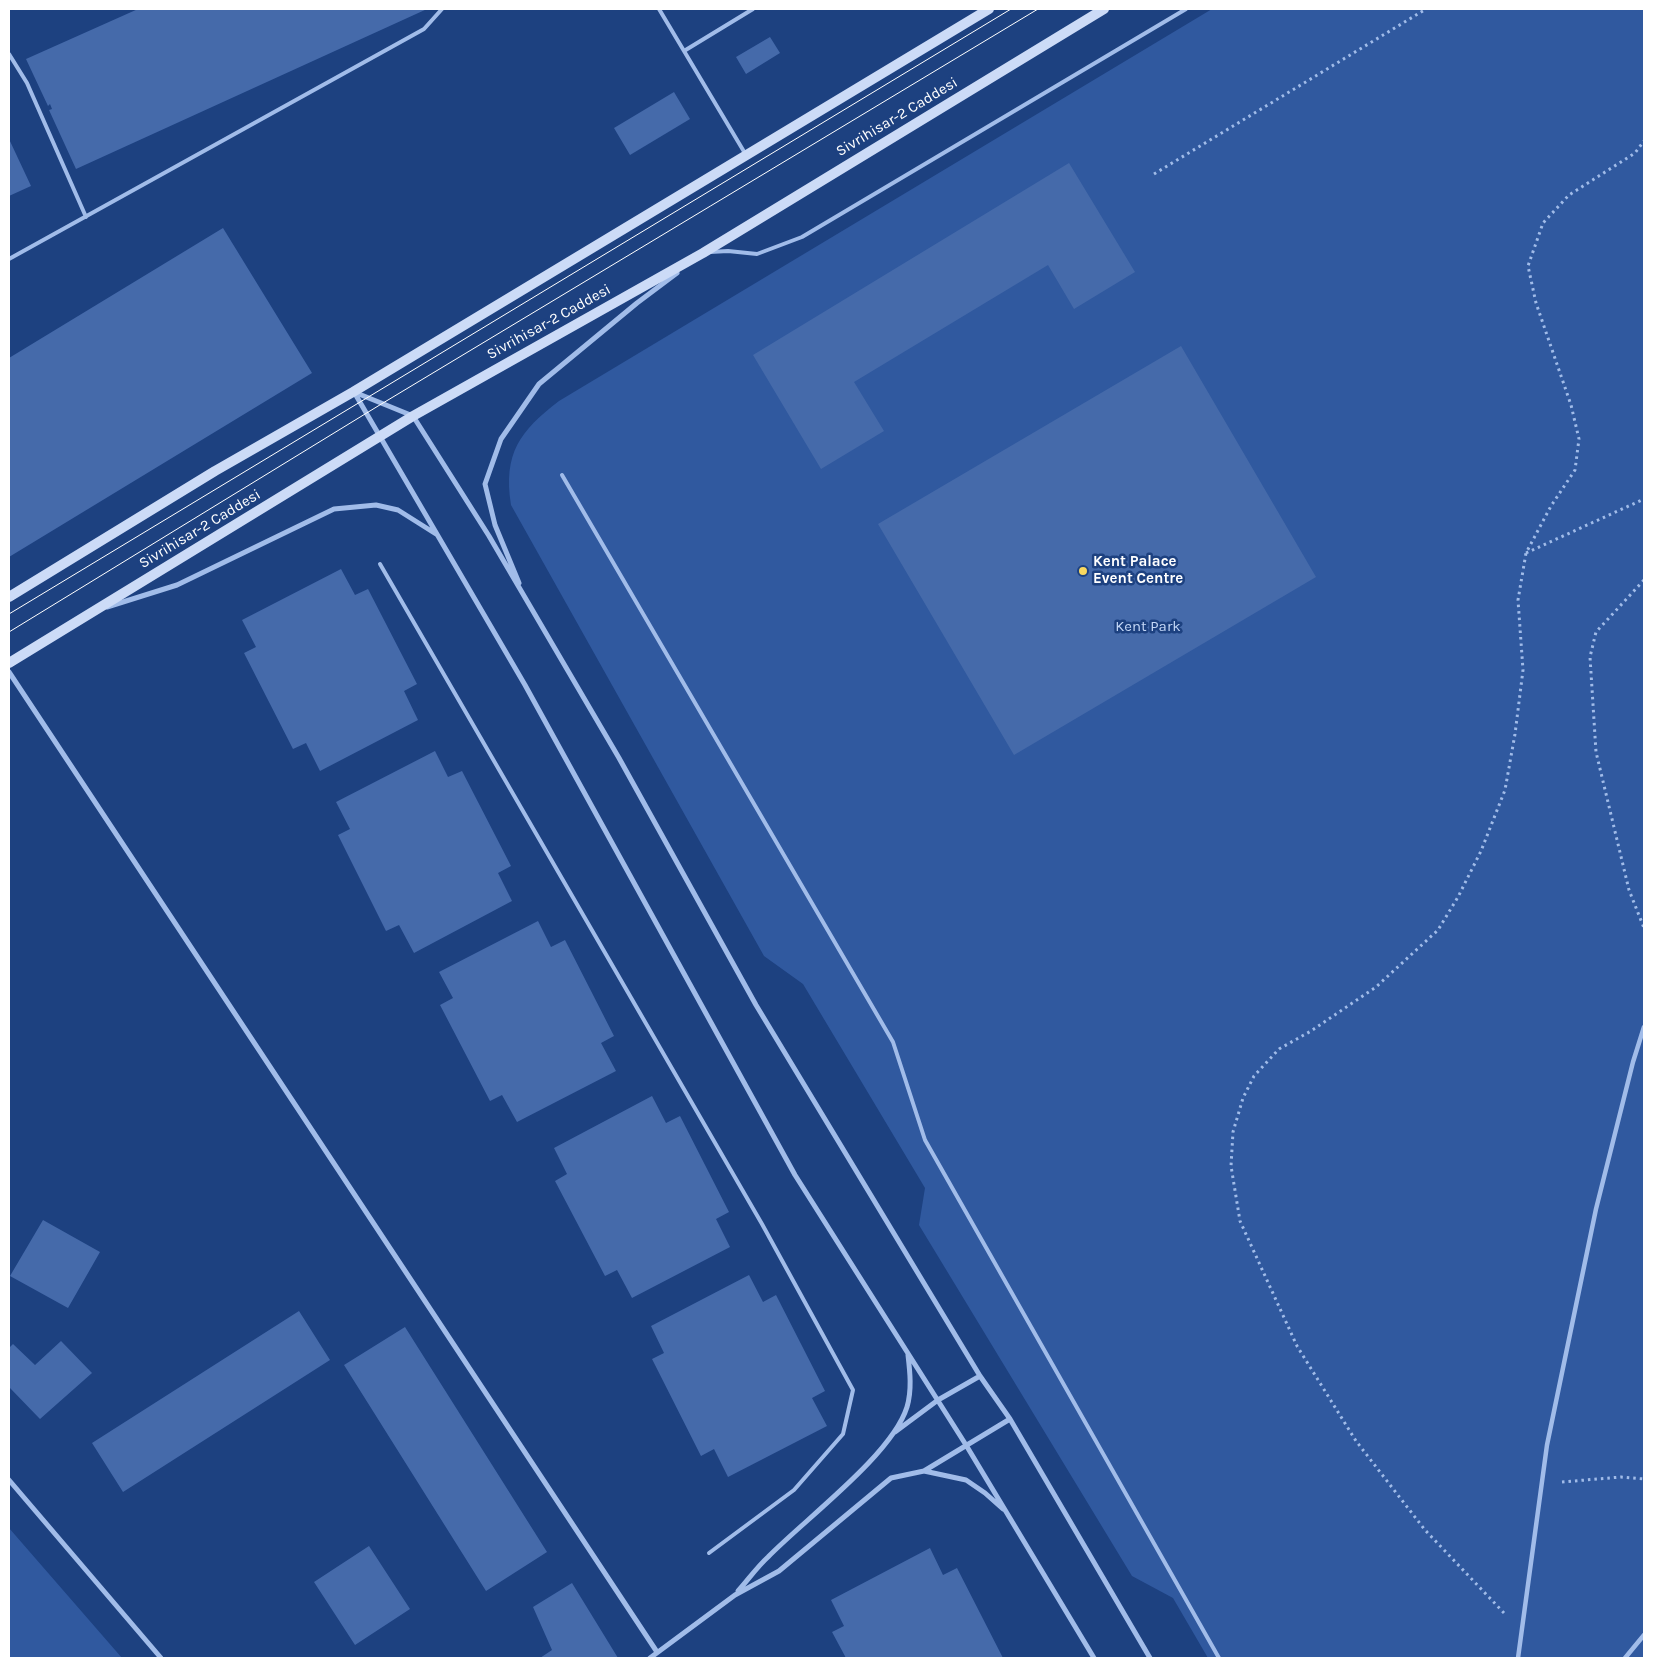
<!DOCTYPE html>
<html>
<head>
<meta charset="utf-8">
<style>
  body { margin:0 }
  #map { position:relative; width:1653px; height:1667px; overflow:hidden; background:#1d4180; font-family:Karla,sans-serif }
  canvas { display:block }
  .frame { position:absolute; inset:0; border:10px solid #fff; pointer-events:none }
</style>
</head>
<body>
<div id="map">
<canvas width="1653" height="1667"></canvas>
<div class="frame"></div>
</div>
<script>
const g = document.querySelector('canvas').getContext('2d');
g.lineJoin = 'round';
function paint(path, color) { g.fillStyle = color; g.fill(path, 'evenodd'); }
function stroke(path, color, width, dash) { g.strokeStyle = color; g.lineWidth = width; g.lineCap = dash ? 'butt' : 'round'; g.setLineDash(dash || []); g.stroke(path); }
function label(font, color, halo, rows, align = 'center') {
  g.font = font + ' Karla,sans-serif'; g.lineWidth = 5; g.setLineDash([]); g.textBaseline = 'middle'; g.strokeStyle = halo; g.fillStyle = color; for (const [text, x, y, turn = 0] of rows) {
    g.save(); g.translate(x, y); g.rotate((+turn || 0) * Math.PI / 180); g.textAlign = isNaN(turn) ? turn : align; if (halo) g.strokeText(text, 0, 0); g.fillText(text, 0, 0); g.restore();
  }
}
paint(new Path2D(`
  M1212 9H1644V1658H1208L1173 1598 1132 1576 919 1225 925 1188 803 984 764 956 511 505C503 453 520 431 559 401Z
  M9 1528 122 1658H9Z`), '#30599f');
paint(new Path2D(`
  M138 9H427L76 169 49 110 52 109 50 104 48 106 26 59Z
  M770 37 780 53 746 74 736 57Z
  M674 92 690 119 630 155 614 128Z
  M9 139 31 186 9 196Z
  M1069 163 1135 272 1074 309 1048 265 854 382 884 431 821 469 753 355Z
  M223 228 312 373 9 557V358Z
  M1181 346 1316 577 1014 755 878 524Z
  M341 569 355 595 368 589 417 684 404 691 418 720 320 771 306 743 293 749 244 653 256 647 242 620Z
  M435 751 448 777 462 771 511 866 498 873 512 901 414 953 399 925 386 931 338 835 350 829 336 802Z
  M538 921 551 947 565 940 614 1036 601 1043 616 1071 517 1122 502 1095 490 1101 440 1005 453 998 439 972Z
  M652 1096 666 1123 680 1116 729 1212 716 1219 730 1247 632 1298 617 1270 605 1276 555 1181 567 1174 554 1148Z
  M43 1220 100 1252 68 1308 10 1276Z
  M749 1275 763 1302 776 1295 825 1391 812 1398 827 1426 728 1477 714 1449 701 1456 652 1359 664 1353 651 1326Z
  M299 1311 330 1360 123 1492 92 1443Z
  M405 1327 547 1552 486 1591 344 1365Z
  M61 1341 92 1373 40 1419 9 1387V1348L13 1344 35 1365Z
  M369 1546 410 1609 355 1645 314 1582Z
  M930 1548 943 1575 957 1568 1003 1658H846L832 1632 844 1626 831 1600Z
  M572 1583 618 1658H540L552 1650 533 1607Z`), '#456aaa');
stroke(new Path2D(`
  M1154 174 1426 9
  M1526 553 1644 499
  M1644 580 1596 632 1590 657 1596 752 1629 890 1644 928
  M1562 1482 1621 1477 1644 1479
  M1504 1613 1425 1530 1356 1441 1297 1346 1240 1221 1231 1166 1233 1132 1243 1098 1254 1076 1279 1049 1311 1031 1376 987 1438 930 1458 897 1481 851 1505 790 1515 734 1523 670 1518 600 1526 553 1551 506 1575 470 1579 439 1571 405 1536 303 1528 266 1543 223 1569 195 1635 153 1644 141`), '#a1bce9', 3, [2.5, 4]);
stroke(new Path2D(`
  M659 9 746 155
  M684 51 753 9
  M9 54 27 83 86 217
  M710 252 728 251 757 254 802 237 1186 9
  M9 259 424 29 442 9
  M562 475 893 1042 925 1140 1219 1658
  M380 564 762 1224 853 1390 843 1434 794 1490 709 1553`), '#a1bce9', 4);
stroke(new Path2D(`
  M1518 1658 1547 1445 1596 1209 1633 1062 1644 1027
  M1625 1658 1644 1635`), '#a1bce9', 4.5);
stroke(new Path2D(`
  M354 392 413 416 489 536 619 758 756 1005 980 1376 1010 1419 1150 1658
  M354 392 525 685 795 1175 966 1445 1094 1658
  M519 583 495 525 485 484 501 439 539 384 637 303 677 273
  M107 607 177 585 334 509 376 505 398 510 436 534
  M9 672 657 1652
  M895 1432 938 1400 980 1376
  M924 1471 1010 1419
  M9 1480 161 1658
  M738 1591C748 1580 757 1567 768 1557 805 1519 892 1455 907 1407 912 1390 910 1372 908 1355
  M650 1658 735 1595 779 1571 891 1478 924 1471 966 1480 985 1493 1003 1509`), '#a1bce9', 5);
stroke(new Path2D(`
  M9 597 215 471 353 392 989 9
  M9 663 413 416 703 253 1104 9`), '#ccdbf7', 10);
stroke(new Path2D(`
  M9 614 1011 9
  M9 632 383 403 1038 9`), '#fff', 1);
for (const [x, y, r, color] of [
  [1083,571,5,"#f9d85f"]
]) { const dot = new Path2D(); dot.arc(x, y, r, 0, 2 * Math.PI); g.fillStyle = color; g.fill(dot); stroke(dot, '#1d4180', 2); }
label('15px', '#fff', '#1d4180', [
  ["Sivrihisar-2 Caddesi",897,117,-31],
  ["Sivrihisar-2 Caddesi",549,322,-29],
  ["Sivrihisar-2 Caddesi",200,529,-31]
]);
label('bold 15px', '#fff', '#1d4180', [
  ["Kent Palace",1093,562],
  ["Event Centre",1093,579]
], 'left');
label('15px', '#c5d8f7', '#1d4180', [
  ["Kent Park",1148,627]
]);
</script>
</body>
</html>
